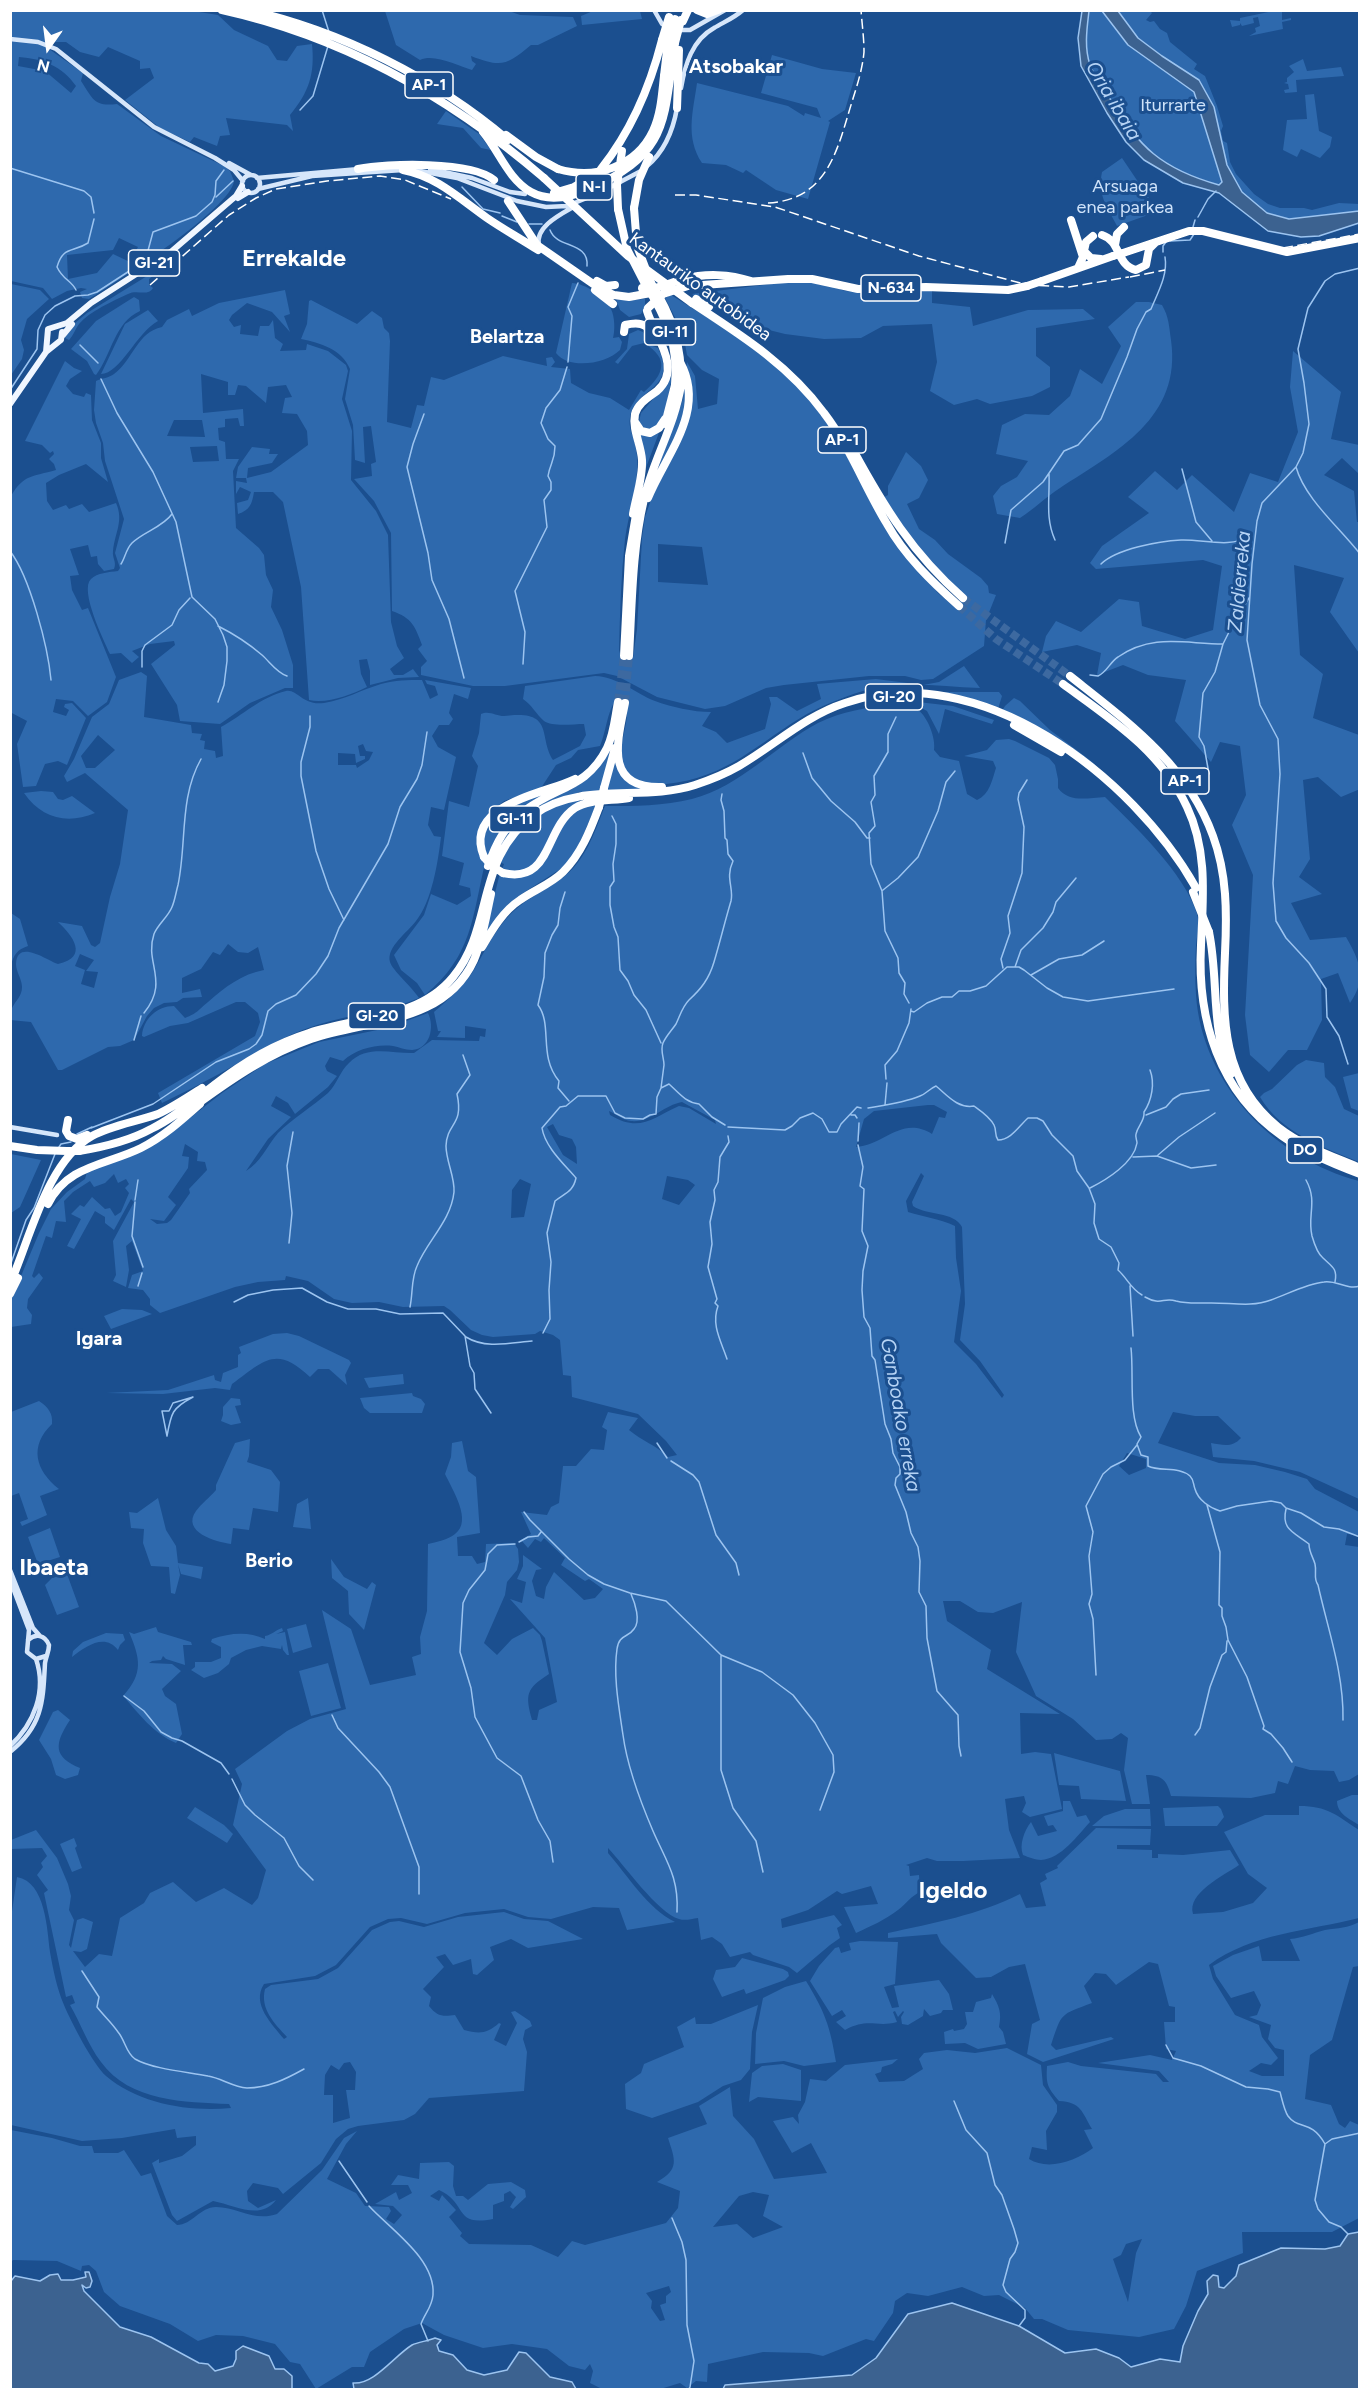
<!DOCTYPE html>
<html>
<head>
<meta charset="utf-8">
<style>
  body { margin:0 }
  #map { position:relative; width:1370px; height:2400px; overflow:hidden; background:#1b4f8f; font-family:Figtree,sans-serif }
  canvas { display:block }
  .frame { position:absolute; inset:0; border:12px solid #fff; pointer-events:none }
  .north { position:absolute; left:18px; top:18px; width:60px; height:60px; -webkit-text-stroke:4px #1b4f8f; paint-order:stroke; rotate:194deg; font-size:16px; font-weight:700; line-height:24px; text-align:center; color:#fff }
  .north::after { content:''; display:block; margin:auto; width:21px; height:27px; background:#fff; clip-path:polygon(50% 0,100% 100%,50% 72%,0 100%) }
</style>
</head>
<body>
<div id="map">
<canvas width="1370" height="2400"></canvas>
<div class="frame"></div>
<div class="north">N</div>
</div>
<script>
const g = document.querySelector('canvas').getContext('2d');
g.lineJoin = 'round';
function paint(path, color) { g.fillStyle = color; g.fill(path, 'evenodd'); }
function stroke(path, color, width, dash) { g.strokeStyle = color; g.lineWidth = width; g.lineCap = dash ? 'butt' : 'round'; g.setLineDash(dash || []); g.stroke(path); }
function label(font, color, halo, rows, align = 'center') {
  g.font = font + ' Figtree,sans-serif'; g.lineWidth = 6; g.setLineDash([]); g.textBaseline = 'middle'; g.strokeStyle = halo; g.fillStyle = color; for (const [text, x, y, turn = 0] of rows) {
    g.save(); g.translate(x, y); g.rotate((+turn || 0) * Math.PI / 180); g.textAlign = isNaN(turn) ? turn : align; if (halo) g.strokeText(text, 0, 0); g.fillText(text, 0, 0); g.restore();
  }
}
paint(new Path2D(`
  M1278 10 1282 11V20L1291 18V20L1282 22 1283 29 1249 36 1256 32 1255 28 1260 26 1258 17 1253 18 1254 23 1242 26 1240 23V25L1232 27 1230 20 1240 21V18Z
  M11 11H193L218 15 234 30 268 46 277 60 287 61 297 46 312 44C315 74 309 92 290 115L293 131 287 125 226 118 230 135 220 136 217 146 194 137 190 142 160 128 125 100 154 78 150 68 140 69V61L108 47 99 57 80 52 66 42H52L49 49 83 73 81 81C93 99 94 107 117 104L161 136 224 166 230 171 234 181C231 209 116 282 89 299L82 298 80 292 87 289 81 288 67 291 52 299 43 288 11 281ZM19 57C43 59 62 66 76 86L71 93 45 71 18 66ZM119 238 138 247 130 262 113 254 97 273 68 279 67 255 113 250Z
  M385 11H509L520 15 573 17 577 26 538 45H531C507 65 502 68 471 56L472 61 476 64 472 70C458 66 434 53 420 60L396 45Z
  M593 11H640L642 19 582 25 581 16Z
  M1089 11H1102L1128 45 1194 92 1222 182 1219 185C1162 169 1138 147 1109 97 1103 87 1094 76 1090 65 1084 47 1087 28 1089 11Z
  M1118 11H1150L1152 13 1146 20 1150 22 1154 21 1160 29 1167 33 1170 42 1197 64 1194 69 1205 76 1217 106 1223 126 1221 131 1223 141 1227 143 1230 162 1236 174 1254 194 1268 204 1280 208H1304L1312 210 1339 203 1359 204V211L1289 219 1267 213 1242 192 1227 165 1214 107 1162 56 1138 38Z
  M772 55 822 69 856 73 845 110 828 121 830 122 808 199 776 190 746 170 743 173 726 165 702 163C685 137 693 112 697 83L788 106 804 116 805 113 821 118 817 108 761 93Z
  M1303 59 1307 71 1341 67 1344 76 1296 80 1297 92 1285 93 1284 90 1289 89 1288 84 1284 83 1287 82V78L1294 72 1289 66Z
  M1314 94 1319 131 1332 137 1330 147 1320 158 1301 149 1297 157 1283 150 1287 120 1307 119 1305 95Z
  M446 111 479 134 491 150 481 148 463 128 437 124Z
  M1122 158 1153 204 1148 215 1117 226C1107 206 1097 195 1102 172Z
  M178 257 149 279V285L153 288C148 297 137 289 128 294 113 301 90 311 79 324 75 329 74 335 69 340L65 338 69 328 87 313Z
  M795 281 821 283 845 291 859 292 932 289V303L970 307 973 326 1028 310 1083 309 1095 319 1036 328V356L1050 367V387L1032 396 990 404 977 399 954 405 930 391 937 362 932 324 883 326 861 338 824 339 785 334 753 326 739 314 734 319 692 294Z
  M572 283C584 283 606 297 611 309 615 317 615 331 613 338L619 337 622 342 620 350C606 364 569 370 556 353Z
  M11 284 40 290 49 299 27 319 21 340 24 350 22 359 11 375Z
  M285 290 290 314 284 316 290 332 272 312 247 303 232 315 229 320 234 327 241 325 240 334 258 336 260 326H269L273 320 275 338 283 344 280 351 306 350 307 344 328 351 346 365 348 371 342 399 352 431 351 480 376 511 388 535 391 622 397 646 404 658 390 669 394 675H403L413 669 419 677 398 678 370 685V671L367 659 359 660 361 674 367 687C351 695 327 704 309 700L301 587 283 502 273 492H254C252 504 250 510 238 514L237 503 248 500 251 492 240 487 236 494V481L247 483 246 478H236L238 467 252 447 270 449 269 454H278L272 463 248 468 247 478 271 472 308 445 307 431 297 414 282 413 285 398 292 397 286 385 268 387 266 403 246 386 238 385 235 395H228V382L201 374 203 413 243 409 244 426H240L238 418 225 419V427L218 428 219 440 225 442 226 459H239L233 471 236 528 259 548 264 555 266 575 273 590 271 607 282 630 293 665V688H285L250 703 220 724 180 721 177 705 151 664 175 645 174 641 150 644 132 651 139 657 132 663 121 653 110 654C104 641 79 590 91 579 97 573 109 572 118 571L120 568 115 553 124 519 105 461 103 443 96 423 94 410 96 381C102 378 109 378 114 374 133 360 137 332 162 327L167 320 189 309 192 316 219 303ZM174 420H202L205 437 167 436ZM217 446 219 461 193 462 190 447Z
  M671 295 756 348 799 385 834 432 881 520 938 593 957 609 960 606 959 600 963 601 943 574 926 558 883 498 888 495V486L906 452 921 466 928 480 919 498 907 504 919 529 935 540 948 554 981 578 988 586 989 593 996 595 986 620 984 646 933 679 921 680 905 676H869L784 685 766 688 725 706 705 709 657 697 617 676 604 673 505 686H473L421 675V667L427 661 418 649 422 645C415 626 412 618 392 611L391 533 374 501 354 479 372 476 371 464 376 462 371 426 363 427 365 463 355 460 353 425 345 399 350 369C342 349 320 343 301 339L307 324 309 301 311 300 357 324 372 311 382 318 384 328 389 333 390 341 387 422 411 428 417 405 424 406 431 377 444 380 503 356 547 366 546 358 552 357 555 362 551 367 570 369 571 383 589 393 610 398 629 410 641 390 644 392C664 374 670 359 644 343L632 346 618 364 615 362 627 349 629 334 638 330 643 332 650 345 658 348C678 390 637 386 630 417 628 428 633 434 635 444 637 453 638 462 637 471 636 494 628 517 625 539 621 576 620 613 619 650L621 657 633 658 637 629 642 538 645 517 654 491 651 488 683 399 687 362 695 376 698 409 717 404 719 379 702 370 687 355 683 333 665 298ZM658 544 702 547 708 585 658 582Z
  M134 297 139 300 140 311C114 323 112 354 96 375L94 374 87 361 71 349 96 321Z
  M616 299 628 300 645 299V307L641 314 629 317 620 310Z
  M1136 302H1149L1162 305C1169 317 1169 326 1171 340 1182 418 1117 451 1060 488 1046 497 1034 509 1020 518L997 514 993 496 1001 486 1017 477 1028 461 996 454 1002 425 1025 414 1049 415 1070 396 1080 369 1102 384 1121 346 1108 327Z
  M148 310 158 321C137 332 120 374 101 374L125 324Z
  M1293 351 1341 392 1331 439 1359 445V474L1342 458 1324 475 1354 491 1357 522H1360L1359 653 1330 612 1344 578 1294 565 1300 655 1323 674 1313 718 1359 735 1360 789 1341 797 1318 777 1303 780 1310 859 1299 877 1322 894 1291 903 1310 940 1346 937C1360 961 1367 979 1350 1003L1338 973 1321 979 1322 1020 1307 1050H1288L1269 1072 1250 1055 1245 1015 1253 875 1232 825 1246 795 1240 746 1220 742 1211 762 1175 721 1186 680 1148 675 1123 665 1097 675 1101 653 1077 645 1042 652 1046 636 1056 621 1081 632 1119 599 1139 602 1142 626 1185 639 1213 630 1222 566 1203 560 1096 569 1090 563 1102 546 1149 513 1128 497 1155 471 1177 490 1192 475 1234 512 1250 473 1278 482 1298 432 1290 387Z
  M65 361 74 368 82 371 70 379 66 386 73 394 84 397 86 393 91 395 92 420 101 443V458L108 482 86 464 59 475 46 483 47 501 53 510 66 505 69 509 82 504 89 512 116 503C124 521 115 532 113 551 112 558 117 562 114 569L104 571 98 564 97 556 91 557 88 545 70 549 79 575 70 576 72 590 82 610 88 608 116 677 107 702 88 716 73 701 56 699 53 712 66 716 69 710 64 707 65 704 72 703 86 718 67 765 58 761 45 764 36 786 23 787 17 744 27 721 10 712 11 496C24 474 32 477 56 470L54 464 49 459 54 454 53 451 50 453 42 445 25 441Z
  M672 377 665 412 658 425 660 430 644 473 637 430 641 413Z
  M964 666 980 688C944 687 906 680 871 689 850 694 826 704 807 714 757 743 728 778 666 784 653 785 637 784 628 773 611 753 632 725 626 702L615 701C607 713 606 732 600 746L578 750 571 758 556 765 541 788 504 801 491 812 483 822 477 844 479 854 485 863C472 919 472 956 425 995L417 983 401 970 394 955 424 915 431 894 457 905 471 896 470 888 459 885 464 863 442 856 449 801 469 807 478 766 472 756 479 733 481 714C489 710 496 716 504 716 508 716 511 715 514 715 553 713 539 738 553 760L580 746 586 735 584 724C573 724 552 727 544 721 536 714 532 705 523 699L525 686 595 676C619 677 634 693 655 701 671 707 693 712 711 712L702 726 716 732 727 743 765 729 771 704 769 697H777L797 711 821 699 817 684 876 679 923 685 939 682Z
  M141 672 147 676 144 717 191 725 192 733 202 734 200 740 205 741 204 749 215 751 216 758 223 756 221 727C243 715 261 697 286 691 298 689 302 706 324 703 344 700 361 690 381 684 395 680 408 680 422 680L430 699 438 695 435 686 427 684 425 680 471 688 468 699 454 694 449 713 453 719 449 725H439L432 736 438 747 456 757 444 810 431 807 428 825 434 836 441 837C438 862 432 901 416 921 408 932 386 947 390 962 392 970 413 988 419 998 387 1012 351 1014 317 1025 281 1036 251 1056 219 1074 200 1084 181 1094 162 1103L158 1093 255 1036 260 1022 258 1013 245 1002H236L188 1023 170 1026 144 1037 142 1036C143 1019 157 1006 174 1006L185 1018C198 1013 198 1010 208 1002 225 987 242 974 264 970L258 947 248 953 238 952 228 944 220 955 213 952 201 969 182 978V993L200 989 202 997 183 998 177 1002 164 1003 154 1008 147 1016 134 1040 120 1046 108 1047 62 1070H58L31 1022 10 1020C11 1015 9 1012 12 1008 16 1000 22 996 22 987 22 979 16 972 16 964 17 938 48 961 58 964 89 957 73 936 58 922L82 926 91 945 95 947 100 943 110 897 120 864 128 810 85 773 67 782 64 776 74 759 92 717 109 704 119 680ZM98 735 115 750 95 768H86L81 756ZM363 744 366 751 373 752 369 760 357 768 356 765H338V753L355 754 356 763 365 759V756H360L358 746ZM80 954 94 960 86 971 98 972 94 988 81 984 85 970 75 966Z
  M939 692H999L1002 696 998 709 968 698Z
  M1014 698 1020 701 1050 730 1091 761 1118 787 1002 711 1005 706Z
  M909 701 953 706 994 720 992 724 945 709 939 734 927 711Z
  M894 704C902 705 911 704 918 710 928 717 936 739 934 750L940 757 959 761 967 794 977 800C990 794 992 780 996 768L993 761 964 756 987 750 996 740 1009 739 1015 741 1049 758 1055 765 1058 779V788C1069 803 1087 798 1105 797 1135 826 1185 874 1197 914 1200 923 1197 935 1196 945 1195 962 1195 979 1196 995 1202 1084 1275 1159 1359 1181V1499L1300 1472 1254 1461 1213 1457 1211 1443C1223 1445 1232 1448 1241 1438L1218 1416H1195L1173 1412 1158 1443 1219 1463 1255 1465 1285 1472 1307 1479 1315 1489 1359 1512V1535L1347 1534 1345 1545 1359 1547V1774L1349 1780 1339 1782 1334 1771 1310 1770 1295 1766 1288 1784 1278 1781 1275 1793 1251 1798 1171 1796C1167 1781 1163 1775 1146 1775L1150 1804H1132L1124 1770 1128 1738 1121 1733 1112 1739 1096 1740 1073 1719 1036 1696 1016 1652 1022 1602 993 1613 978 1612 960 1601H943L947 1621 991 1650 987 1669 1060 1714 1020 1713 1021 1754 1035 1752 1051 1754 1062 1809 1030 1817 1022 1812 1026 1803 1024 1796 1005 1799 1009 1830 1020 1858 963 1861H937L927 1858 906 1865 909 1866 910 1876 919 1875 920 1892C911 1896 906 1904 898 1910 885 1920 871 1926 856 1933L844 1907 878 1904 871 1886 842 1894 837 1891 808 1910 781 1919 782 1928 834 1915 842 1925 837 1928 840 1938 830 1945 797 1973 789 1967 753 1955 750 1952 730 1957 722 1944 712 1937 701 1940 698 1918C691 1919 685 1921 679 1919 658 1913 624 1865 608 1848V1853C628 1876 648 1909 675 1922L627 1930 619 1908 593 1907 551 1919 528 1917 504 1909 465 1913 427 1924 401 1918 388 1919 370 1927 336 1965 315 1976 264 1984C251 2004 272 2024 284 2039L287 2037C274 2023 260 2009 265 1989L271 1985 318 1979 338 1968 372 1930 390 1922 399 1921 424 1927 458 1917 504 1912 524 1919 548 1921 583 1939 528 1948 511 1939 490 1947 494 1960 477 1975 473 1974 471 1959 453 1965 445 1954 436 1957 444 1967 423 1989 431 1997 429 2006C437 2016 442 2017 455 2015L464 2030C479 2034 487 2034 499 2023L501 2024 494 2040 506 2046 517 2023 511 2012 515 2011 530 2021 532 2026 525 2030 523 2039 527 2052 524 2091 429 2098 415 2114 404 2120 358 2126 348 2129 336 2139 321 2163 283 2194 278 2188 253 2183 247 2191 248 2201 258 2208 276 2200C260 2221 235 2205 213 2201L177 2221 172 2215 152 2163 159 2159V2163L182 2156 196 2145V2136L177 2138 175 2129 122 2138 82 2141 11 2125 10 1925 17 1877C46 1882 47 1930 50 1952 53 1969 57 1989 64 2005 71 2022 93 2064 106 2076 139 2104 189 2112 231 2108L229 2104C185 2102 130 2102 101 2062 88 2045 81 2024 70 2005L75 2003 72 1995 66 1997 44 1893 48 1890 37 1875 43 1867 41 1863 47 1856 42 1848 11 1849V1840L36 1830 57 1858 68 1884 71 1896 69 1910 74 1920 69 1945 71 1948 77 1920 83 1918 93 1922 87 1949 81 1952 73 1951 85 1967 99 1954 112 1956 120 1918 144 1903 150 1893 173 1882 196 1902 224 1888 252 1905 258 1898 266 1870 233 1825 242 1784 235 1769 287 1731 310 1719 346 1709 322 1610 351 1629 370 1685 416 1675 412 1657 421 1654 420 1637 427 1611 428 1544C436 1542 448 1540 455 1534 473 1521 452 1489 445 1474L451 1457 452 1443 462 1441 468 1471 476 1477 480 1533 457 1537 458 1556H472L477 1564 485 1562 486 1544 514 1543 518 1549 519 1562 517 1570 507 1582 505 1595 484 1643 497 1655 512 1639 533 1628 540 1635 542 1641 549 1674C526 1689 525 1694 532 1720H537L539 1710 557 1702 545 1638 510 1599 522 1603 526 1582 517 1579 523 1566V1555L542 1569 536 1570 532 1581 536 1596 544 1599 546 1587 554 1572 584 1600 595 1598 603 1589 589 1579 585 1581 561 1565 565 1558 544 1538 541 1542 535 1539 528 1548 521 1540 531 1534 521 1512 547 1515 551 1507 559 1503 563 1466H576L591 1449 604 1450 607 1430 602 1427 608 1412 638 1418 629 1430C642 1441 656 1445 668 1457L677 1455 666 1441 638 1414 572 1397 571 1376 563 1375 560 1340 553 1335 540 1331 535 1334 493 1337 482 1335 471 1330 450 1310 444 1306 403 1307 379 1302 352 1303 334 1299 308 1281 286 1276 285 1280 258 1282 235 1287 160 1313 150 1305V1299L143 1290 128 1288 132 1275 143 1271 132 1241 126 1246 129 1270 126 1287 113 1281 116 1275 113 1241 134 1202 131 1199 114 1230 105 1223V1217L95 1211 74 1249 67 1246 81 1219 71 1214 80 1205 84 1207 92 1197 105 1209 110 1208 115 1216 121 1212 129 1193 125 1188 129 1184 126 1179 118 1183 114 1174 105 1183 94 1187 90 1181 73 1192 64 1201 66 1222 56 1221 52 1238 46 1236 32 1276 34 1278 39 1273 43 1278 28 1299 27 1308 32 1315 31 1324 11 1327V1300L39 1233 51 1209 67 1192 85 1179 87 1172 177 1128 222 1093 265 1064 319 1042 387 1028 428 1013C435 1027 430 1049 412 1050 405 1050 399 1047 393 1046 376 1044 356 1049 343 1061L330 1057 325 1066 327 1071 337 1076 328 1087 295 1114 288 1103 276 1096 271 1106 291 1117 268 1139 246 1171C260 1163 267 1146 278 1133 293 1118 312 1107 328 1093 337 1084 340 1071 349 1063 367 1044 393 1054 414 1053L432 1040 479 1041 480 1036 485 1037 486 1029 465 1026V1038L437 1037 441 1031H438L434 1012C448 1000 461 988 472 973 483 955 492 935 506 919 521 901 543 892 561 879 586 861 594 833 605 806 634 806 664 806 692 799 741 786 775 746 818 723 842 711 867 708 894 704ZM682 1102 715 1120 716 1124 689 1108 679 1106C652 1118 640 1133 610 1115L609 1111C616 1114 623 1120 631 1121 650 1123 664 1105 682 1102ZM928 1105H934L947 1112 945 1118 939 1117 932 1134C901 1115 884 1146 856 1147L864 1119 874 1111ZM553 1124 559 1135 572 1139 576 1147 577 1164 563 1155 547 1127ZM185 1144 198 1152 197 1161 205 1162 207 1170 189 1189 190 1193 171 1220 167 1223 157 1224 150 1219 164 1221 176 1205 168 1197 188 1168 189 1157 182 1156ZM921 1173 924 1176 912 1202 913 1206C927 1216 954 1211 962 1227L965 1304 960 1340 980 1361 1004 1395 1002 1398 976 1364 954 1342 961 1291 956 1258 955 1226C940 1219 924 1217 908 1212L906 1201ZM667 1176 688 1180 695 1185 679 1205 662 1199ZM520 1179 531 1184 524 1217 511 1218 512 1190ZM1127 1453 1146 1459V1468L1129 1475 1119 1466ZM350 2062 356 2072 355 2090H346L350 2118 333 2123V2095H324L325 2075 331 2065 339 2070 344 2063Z
  M609 748C612 752 613 757 615 762 621 780 632 784 649 789L578 792 580 809 596 805 575 854 562 868 520 895 507 907 484 937 499 877 504 864 487 857C486 851 483 844 484 839 485 807 539 796 562 788L569 791 583 782Z
  M41 791 53 792 58 799 63 800 72 796 95 813C67 825 41 818 24 793Z
  M11 913 20 919 28 946C17 950 14 954 11 965Z
  M1306 1060 1324 1063 1325 1077 1335 1087 1344 1109 1359 1116V1162C1324 1148 1280 1132 1260 1097L1264 1093 1272 1089 1297 1065Z
  M1359 1073H1360L1359 1111 1351 1108 1343 1077Z
  M11 1154 41 1160 20 1207 11 1213Z
  M122 1309 142 1310 152 1314 111 1329 104 1316Z
  M287 1333 299 1336 349 1360 351 1363 345 1375 347 1385 329 1369H318L310 1377C276 1345 265 1360 232 1384L230 1390 215 1388 163 1394 106 1393 168 1390 214 1375 215 1380 221 1382 223 1373 238 1367V1355L241 1353 239 1347 273 1334Z
  M403 1374 404 1384 369 1388 364 1378Z
  M412 1393 413 1396 421 1399 425 1404 422 1413H370L364 1408 360 1398Z
  M231 1398 240 1399 241 1405 235 1406 241 1423 231 1425 221 1421 223 1415V1407Z
  M39 1401C48 1407 53 1413 52 1424 29 1446 35 1470 59 1489L40 1496 47 1515 22 1526 20 1522 28 1519 19 1493 11 1496V1412Z
  M250 1439 249 1456 247 1462 271 1470 280 1482 278 1512 253 1508 249 1530 233 1528 231 1544C216 1542 181 1532 196 1511 201 1504 210 1497 216 1490V1485L235 1443Z
  M158 1498 166 1530 176 1546 178 1563 203 1567 201 1579 181 1574 178 1564 180 1575 175 1594 171 1593 169 1567 151 1566 143 1543 144 1529 131 1528 129 1512 137 1513Z
  M308 1498 311 1529 293 1527 297 1504Z
  M50 1528 60 1557 38 1564 28 1537Z
  M331 1559 344 1577 367 1589 372 1582 376 1585 364 1630 349 1614 348 1591 332 1578Z
  M67 1574 79 1607 57 1615 45 1585 52 1578Z
  M306 1624 312 1647 293 1653 287 1629Z
  M156 1627 158 1632 191 1642 192 1645H183L185 1665 166 1659 163 1656 161 1660 152 1661 149 1663 172 1664 181 1671 162 1689 165 1696 176 1704 182 1734 176 1743C153 1733 140 1715 123 1696 144 1673 140 1658 129 1632L134 1634Z
  M282 1628 283 1631 276 1634 285 1632 289 1655H287L283 1650 282 1645 281 1649 262 1646 246 1650 231 1658 229 1664 218 1673 204 1678 191 1670 195 1667V1662H211L221 1658V1647L211 1642 212 1639C230 1633 248 1631 265 1639V1636C272 1635 275 1630 282 1628Z
  M106 1633 123 1634 125 1640 120 1645 118 1650C105 1633 86 1646 72 1657L73 1651 83 1642Z
  M328 1663 341 1708 311 1716 299 1671Z
  M58 1710 70 1720C54 1744 53 1757 80 1768L78 1775 65 1779 56 1775 51 1759 39 1740 53 1712Z
  M1054 1753 1120 1771 1126 1801 1081 1799 1079 1786 1059 1785Z
  M1352 1795H1359V1825C1350 1819 1337 1814 1337 1801Z
  M1063 1801H1070L1077 1817 1086 1815 1090 1822C1078 1835 1061 1859 1041 1860 1036 1860 1028 1857 1023 1855 1019 1845 1024 1831 1031 1822L1038 1836 1057 1831 1053 1825 1048 1826 1044 1816 1063 1811Z
  M1218 1806 1221 1809 1224 1817 1217 1826H1165L1163 1808Z
  M1299 1806C1328 1806 1336 1815 1359 1830V1918C1308 1931 1252 1933 1209 1965L1213 1979 1235 2015 1259 2025 1262 2037 1278 2058 1271 2065 1261 2063 1249 2071 1262 2076H1284V2050L1275 2048 1268 2039 1271 2025 1249 2017 1257 2015 1261 2005 1254 1991 1231 1998 1216 1976 1213 1966 1233 1955 1259 1946 1262 1961H1300L1290 1939C1303 1938 1313 1933 1325 1930 1338 1928 1348 1928 1359 1922V1966L1353 1967 1332 2040 1310 2055 1305 2099 1331 2105 1339 2124 1345 2128 1350 2121 1359 2125V2218L1332 2232H1242L1243 2253 1197 2271 1186 2306 1174 2329 1139 2337 1068 2330 1042 2319H1034L1025 2308 999 2295 984 2296 962 2287 928 2296 907 2293 895 2301 893 2313 874 2341 866 2339 823 2356 809 2353 763 2352 708 2364 707 2382 696 2381 687 2388 680 2383 657 2390 602 2389 590 2383 593 2371 590 2364 585 2370 569 2366 547 2349 512 2344 483 2348 444 2335 422 2323 404 2329 370 2352 364 2367H352L316 2389 300 2364 290 2362 275 2344 243 2336 216 2335 198 2341 170 2324 120 2306 104 2292 96 2271 89 2265 82 2266 81 2271 57 2261 13 2260 11 2262V2130L52 2138 80 2146H92L94 2153H118L124 2150 141 2176 151 2173 167 2216 177 2225C192 2225 200 2207 216 2207 238 2207 254 2222 277 2214L322 2170 344 2138 357 2131 346 2144 327 2179 356 2193 365 2206 389 2207 391 2211 386 2219 394 2224 402 2215 393 2206 375 2204 396 2192 399 2200 412 2193 408 2185H391L398 2175 419 2179 420 2163 449 2162 454 2166 453 2186 456 2196H463L468 2200 488 2184 511 2182 525 2190 526 2197 513 2209 510 2207 516 2197 510 2191 504 2194V2201L493 2205V2219C453 2227 468 2203 439 2190L430 2196 439 2201 442 2195 456 2210 449 2217 462 2233 460 2236 469 2244 531 2245 558 2257 572 2241 585 2245 666 2223 678 2208 680 2191 657 2182C680 2169 675 2160 668 2138L707 2124 699 2106 730 2087 733 2116 754 2139 774 2179 827 2173 811 2143 792 2153 773 2121 793 2117 799 2124 798 2115 805 2102 810 2079 826 2081 845 2065 898 2059 892 2064 882 2067 881 2072 875 2074 879 2082 904 2081 923 2069 919 2059 924 2053 947 2050 975 2053 1007 2048 1041 2065 1043 2085 1057 2105V2112L1046 2131 1047 2150 1032 2147 1029 2159C1048 2171 1076 2161 1093 2148L1084 2130 1092 2129C1082 2112 1081 2102 1059 2101 1047 2087 1046 2084 1047 2066L1068 2062 1081 2066 1156 2074 1163 2082H1169L1159 2071 1098 2063 1150 2055 1172 2060 1176 2051 1166 2049 1164 2022H1175V2007L1169 2006 1158 1964 1149 1962 1116 1985 1106 1974 1095 1973 1084 1986 1092 2003C1060 2015 1062 2012 1051 2045L1056 2050 1111 2037 1114 2039 1043 2062 1027 2054 1032 2024 1040 2020 1025 1964 1009 1967 991 1977 976 1978 941 1943 937 1934 888 1938V1933C933 1923 979 1915 1020 1894L1026 1908 1046 1906 1040 1883 1047 1879 1045 1874 1058 1868 1057 1866 1096 1828 1151 1829 1150 1845H1117V1849L1152 1850V1858H1158V1854L1183 1855 1230 1850 1239 1865C1223 1876 1187 1893 1193 1914L1223 1912 1253 1903 1267 1888 1248 1874 1224 1832 1265 1815H1299ZM753 2192 769 2195 763 2216 783 2227 753 2238 737 2224 713 2227 739 2196ZM1142 2239 1136 2253 1128 2302 1113 2259 1121 2255 1126 2244ZM669 2286 671 2292 666 2296V2303L660 2305 665 2320 660 2321 651 2308 652 2301 646 2293Z
  M195 1807 224 1825 233 1834 227 1843 187 1818Z
  M1125 1809H1150L1151 1826H1092L1104 1816Z
  M74 1838 77 1846 75 1848 82 1868 72 1872 60 1844Z
  M860 1941 898 1942 895 1984 884 1987 892 2008 899 2007 894 1986 939 1980 949 1994 953 2010H943L941 2013 930 2016 924 2009 923 2016 908 2025 902 2024 901 2017 904 2012 903 2011 898 2017 895 2011 893 2012 897 2022C876 2028 869 2017 845 2030L836 2022 846 2016 842 2010 832 2016 810 1981 819 1966 835 1948 839 1947 841 1953 851 1950 849 1943Z
  M742 1958 783 1969 788 1972 789 1976 785 1980 746 1994 744 1989 722 1997 713 1979 716 1970 735 1967Z
  M806 1981C825 2012 830 2026 836 2062L804 2066 784 2061 755 2064 756 2033 763 1998 785 1987Z
  M992 1994C999 2006 1002 2012 999 2027L1003 2032 1006 2044 978 2049 965 2043 945 2044 944 2032 953 2029 954 2031 964 2029 967 2024 965 2012H973L976 2002 991 1998Z
  M758 2005 752 2032 750 2069 741 2080 723 2086 698 2102 652 2118 626 2109 625 2084 641 2073 644 2064 684 2047 677 2027 695 2017 696 2024H711Z
  M783 2064 801 2070V2101L758 2097 749 2102 752 2073 762 2066Z`), '#2e69ad');
const water = new Path2D(`
  M1082 11H1089C1087 28 1084 47 1090 65 1094 76 1103 87 1109 97 1138 147 1162 169 1219 185L1222 182 1194 92 1128 45 1102 11H1118L1138 38 1162 56 1199 80 1214 107 1227 165 1242 192 1267 213 1289 219 1359 211V223L1319 236 1301 237 1268 231 1219 193 1183 183 1144 160 1126 142 1107 113 1081 66 1078 38Z
  M1359 2232V2389H723L725 2385 852 2375 876 2358 908 2314 952 2303 1019 2326 1065 2353 1096 2349 1119 2358 1131 2367 1160 2359 1180 2362 1183 2346 1198 2311 1208 2294 1207 2281 1213 2275 1218 2276 1219 2287 1224 2288 1236 2276 1239 2265 1281 2248 1325 2249 1340 2246 1348 2234Z
  M85 2272H89L92 2281 90 2287 86 2288 82 2285 84 2291 120 2327 151 2337 199 2363 208 2364 215 2371 233 2366 236 2359V2351L243 2346 269 2356 275 2369H284L292 2376V2389H11V2281L15 2276 40 2281 50 2275 58 2274 61 2280H73L86 2277Z
  M435 2338 441 2340 437 2345 439 2351 453 2355 467 2370 484 2375 507 2370 519 2352 526 2353 550 2377 572 2382 576 2389H354L353 2383C374 2385 394 2356 412 2345 418 2342 428 2341 435 2338Z`);
paint(water, '#3c6290');
stroke(water, '#9cc4f0', 1.5);
stroke(new Path2D(`
  M322 10 329 32
  M300 110 313 96 328 46
  M10 168 84 191 91 197 94 213
  M462 187 483 209 500 213
  M216 197 233 181
  M502 216 517 222
  M1198 217 1208 199 1216 191
  M529 224H542
  M1193 227 1195 220
  M550 230C557 249 589 241 587 266
  M1170 241 1190 240 1194 234
  M1163 252V246L1166 242
  M76 290C71 280 63 280 57 267 63 246 72 253 88 243L94 219
  M80 345 98 363
  M568 362 572 316 568 307 578 283
  M101 379 117 413 153 472 176 522 192 597 215 619 223 635 227 647V661L224 685 218 702
  M10 390 37 349 38 330 45 315 55 306 75 296 88 295 97 292 137 266 146 258 153 232 196 216 212 202 215 195 216 181 224 170
  M424 414 413 444 407 467 428 553 432 580 449 619 464 678
  M1296 467C1305 499 1339 527 1360 554
  M1182 469 1196 522 1212 541
  M1049 474C1050 498 1045 518 1055 540
  M1005 543 1011 510 1043 482 1064 451 1078 445 1101 419 1127 357 1137 329 1146 312 1151 309C1158 292 1168 275 1165 257
  M10 551C30 577 48 647 51 680
  M121 564C125 558 126 549 132 543 143 532 163 527 172 514
  M1101 564C1116 549 1159 541 1181 540 1203 539 1230 549 1249 536
  M218 626C234 634 248 643 262 655 270 662 276 672 287 676
  M523 664 525 632 515 591 547 527 544 500 551 490V482L548 476C550 463 555 461 555 446L548 439 541 423 546 408 560 390 567 367
  M142 667V651L145 645 172 625 179 610 190 598
  M1090 675 1098 676C1107 672 1110 662 1118 657 1153 633 1185 644 1223 644
  M310 716V727L301 762V776L316 851 329 889 344 920
  M896 717 888 734V752L874 776 875 795 871 802 875 826 869 833 871 864 882 891 885 931 898 958 899 973 905 983 904 994 909 1003
  M803 753 812 778 831 801 855 822 867 838H870
  M1209 774 1204 746 1199 737 1203 693 1215 672 1223 644 1235 620 1249 598
  M612 816 616 824V844L613 864 614 881 610 887V905L614 927 618 937 620 970 628 981 634 995 646 1010 661 1043
  M883 890 898 878 918 857 938 811 946 782 955 771
  M565 892 560 908 558 925 552 935 545 953 544 977 538 1005C553 1025 538 1056 559 1081L558 1088 569 1101
  M1015 967 1021 950 1043 928 1053 912 1056 902 1076 878
  M1003 968 1001 959 1010 933 1008 916 1022 873 1024 827 1018 799 1019 793 1027 780
  M1031 975 1059 959 1082 955 1104 941
  M911 1011 914 1012 927 1003 942 997H952L959 991H970L986 986 1007 967H1019L1024 970 1047 988 1063 997 1088 1001 1174 989
  M144 1013C170 981 144 963 154 934 158 924 168 917 172 907 175 900 176 892 178 885 187 842 179 798 201 759
  M134 1040 141 1016
  M1348 1064 1339 1036 1327 1017 1326 989 1309 963 1286 938 1276 921 1273 883 1280 774 1278 739 1260 705 1247 640 1252 564 1257 521 1262 503 1296 467 1303 453 1309 424 1304 383 1298 349 1308 308 1325 281 1335 274 1360 268
  M886 1079 885 1065 897 1051 909 1023 911 1009
  M661 1088C662 1080 663 1073 664 1065 664 1058 660 1050 663 1043 666 1036 672 1030 676 1024 680 1016 682 1007 689 1000 701 989 709 979 714 962 720 942 725 921 731 901 734 888 725 878 733 861L728 854 727 840 725 838 724 811 721 800 722 794
  M885 1105 887 1083
  M868 1108C886 1105 903 1103 920 1096 926 1094 929 1089 936 1086 947 1095 958 1109 974 1106 981 1111 990 1117 994 1125 997 1131 994 1134 998 1140 1011 1140 1019 1126 1028 1118H1037L1043 1121 1052 1135 1073 1156 1077 1171 1089 1188 1095 1204 1094 1223 1099 1239 1111 1247 1119 1263 1118 1270C1127 1278 1131 1289 1142 1295
  M851 1115H855L857 1118
  M1146 1115 1166 1107 1173 1099 1181 1094 1209 1090
  M728 1127 785 1130 792 1126 800 1118 813 1113 822 1119 829 1132H837L841 1124 857 1107 861 1108
  M91 1128 153 1104 216 1062 249 1049 256 1044 262 1035 268 1011 276 1004 296 995 316 974 328 956 339 928 388 844 400 807 417 779 422 765 427 732
  M77 1134 92 1127
  M858 1141 859 1123
  M858 1145 863 1167 860 1186 864 1189 862 1231 868 1246 863 1271 862 1290 864 1317 870 1328 872 1356 875 1360 885 1424 891 1439 893 1453 900 1467V1474L896 1478 895 1485 906 1512 911 1533 918 1547 920 1561 919 1592 926 1606 927 1638 937 1691 958 1715 959 1746 961 1756
  M59 1147 61 1144 71 1142
  M1158 1155 1179 1137 1215 1113
  M1133 1157 1157 1156 1191 1168 1216 1165
  M1306 1180C1318 1202 1307 1215 1312 1236 1314 1243 1318 1254 1323 1258 1331 1266 1338 1268 1335 1282
  M1090 1188C1106 1180 1134 1163 1137 1143 1137 1140 1135 1137 1136 1134 1138 1125 1145 1121 1144 1112 1152 1100 1155 1083 1150 1070
  M135 1200 138 1180
  M135 1202 132 1236 143 1267
  M289 1243 292 1213 287 1166 293 1132
  M10 1266 26 1220 34 1208 55 1154
  M138 1286 142 1273
  M1130 1286 1133 1336
  M1145 1297C1161 1306 1163 1297 1176 1301 1188 1304 1196 1303 1207 1303 1229 1302 1250 1308 1271 1300 1288 1294 1306 1284 1324 1282 1337 1280 1346 1290 1360 1286
  M234 1302 248 1295 273 1290 302 1288 327 1302 348 1309H376L400 1314 443 1313 465 1336 470 1366 474 1373 475 1389 491 1413
  M410 1307C413 1293 411 1279 417 1266 427 1241 451 1221 454 1192 455 1177 446 1161 446 1146 447 1122 464 1126 457 1094L470 1075 463 1055
  M543 1333 550 1319 549 1290 551 1262 547 1233 555 1201C565 1193 573 1192 576 1178 564 1164 545 1147 542 1128L560 1107 566 1106 578 1096H606L615 1113 625 1118 643 1119 650 1115 656 1114 657 1097 661 1088 669 1084C679 1093 685 1102 699 1104L712 1117 725 1125
  M466 1337C485 1349 510 1343 532 1341
  M1131 1348C1134 1374 1128 1416 1141 1437L1137 1444 1141 1455 1148 1457V1466C1160 1472 1179 1466 1190 1476 1194 1480 1193 1484 1195 1489 1198 1500 1210 1508 1220 1511L1237 1506 1271 1501 1281 1503 1286 1508 1301 1513 1324 1527 1339 1529 1360 1537
  M727 1359C721 1341 711 1325 718 1306L715 1303 717 1299 708 1267 712 1244 710 1222 715 1200 714 1190 718 1182 720 1157 729 1142 728 1136
  M193 1397C172 1408 171 1413 167 1436L162 1411H169L173 1403Z
  M657 1443 667 1458
  M671 1461 693 1475 699 1482 716 1535 736 1563 739 1575
  M1207 1505 1220 1552 1219 1605 1222 1608V1616L1226 1627 1228 1640 1247 1677 1264 1726 1263 1729 1271 1734 1283 1748 1292 1762
  M1286 1509C1281 1530 1294 1532 1309 1544 1309 1552 1313 1557 1315 1564 1317 1573 1313 1578 1318 1585 1328 1630 1344 1674 1343 1720
  M524 1512 530 1520 569 1559 588 1575 604 1584 630 1593 666 1601 721 1655 762 1672 793 1695 815 1723 833 1755 834 1772 820 1810
  M519 1542 528 1537 538 1536 541 1532
  M515 1544 497 1545 488 1554 485 1570 469 1590 463 1603 460 1652 471 1688 475 1717 497 1758 521 1776 538 1820 550 1841 553 1862
  M631 1594C635 1603 641 1621 634 1629 628 1638 619 1634 617 1649 613 1676 619 1708 623 1735 627 1765 641 1803 653 1831 666 1861 679 1877 677 1912
  M721 1656V1770L733 1808 756 1841 763 1872
  M1096 1675 1093 1619 1089 1604 1092 1594 1089 1556 1093 1532 1086 1506 1103 1474 1111 1467 1125 1460 1137 1445
  M124 1696 144 1711 161 1732 172 1738 182 1741 221 1763 229 1774
  M332 1715 338 1728 379 1772 390 1787 419 1867V1894
  M1195 1735 1200 1728 1210 1687 1222 1655 1226 1652 1227 1641
  M232 1779 245 1805 255 1815 284 1838 299 1866 313 1880
  M82 1971 99 1997 97 2007C104 2016 112 2023 118 2032 125 2040 126 2053 135 2059 152 2069 188 2072 208 2076 221 2078 233 2087 247 2088 268 2088 286 2079 304 2069
  M1166 2045 1173 2058 1201 2066 1246 2087 1268 2089 1280 2092C1282 2099 1284 2110 1288 2116 1298 2130 1311 2119 1325 2144
  M954 2101 966 2130 987 2153 995 2185 1002 2195 1014 2229 1018 2243 1015 2252 1010 2259 1003 2285 1006 2292 1025 2310V2318L1019 2326
  M339 2161 367 2202
  M369 2206C390 2229 436 2259 433 2295 432 2307 425 2313 421 2324L428 2341
  M672 2218 682 2242 686 2260 687 2325 694 2361 690 2387 688 2390
  M1348 2234 1341 2227 1329 2222 1318 2209 1315 2200 1325 2144 1332 2139 1360 2133`), '#9cc4f0', 1.5);
stroke(new Path2D(`
  M963 598 1070 676
  M959 606 996 639 1063 684
  M618 702 624 656
  M625 703 629 656`), '#3d69a0', 8, [8, 4]);
stroke(new Path2D(`
  M654 10 662 24 668 27
  M676 30H690L725 10
  M10 39 38 42 56 49 154 127 215 158 234 170 243 181
  M681 88C685 65 692 40 714 28 724 22 734 18 743 10
  M229 163 251 175
  M647 166C665 151 673 131 677 108
  M430 169 472 178 510 192 525 194
  M415 170 457 178 517 201 546 207 567 206 604 191
  M242 184a9 9 0 1 1 18 0a9 9 0 1 1-18 0Z
  M257 178 359 169
  M258 189 312 176 403 170
  M603 191 641 171
  M539 246C534 227 561 214 575 206
  M10 1127 57 1135
  M10 1570 33 1628 40 1636
  M10 1580 29 1630 27 1652 36 1659 46 1656
  M10 1746C34 1724 47 1691 36 1659
  M10 1752C43 1726 43 1701 45 1663 46 1656 49 1652 49 1645 45 1635 36 1633 28 1640`), '#d6e6fa', 4.5);
stroke(new Path2D(`
  M238 198 248 192
  M63 335 72 324
  M46 352 48 329 67 323 91 303 172 251 236 196 242 186
  M10 404 46 352 61 340 62 332`), '#f0f6ff', 6);
stroke(new Path2D(`
  M222 10C344 37 450 97 544 178
  M248 10C341 31 435 78 508 140
  M697 10 707 14 718 10
  M683 21 688 10
  M664 76 668 42
  M677 108 679 50
  M483 132C499 151 508 179 531 192 549 202 571 197 589 189 670 153 663 122 675 43
  M506 135 536 157 558 169
  M358 169C387 163 472 161 494 180
  M601 169C632 130 650 87 662 40
  M403 170C436 176 460 199 487 218 503 229 521 239 538 250
  M554 193 574 187 591 177
  M508 201 537 245 599 288 614 295 629 297 656 292
  M634 208 637 246 651 283
  M618 209 627 249 645 284
  M1071 220 1083 257 1078 268
  M1102 235C1121 241 1116 265 1136 270L1146 265 1149 249 1155 243
  M1093 236 1086 242 1084 251 1091 258 1101 259
  M1115 245 1117 234 1124 227
  M1123 253 1189 231H1203L1287 252 1360 238
  M597 281 606 286 615 285
  M1042 281 1113 256
  M642 288C655 291 671 282 684 279 705 273 730 274 751 281
  M595 290 613 304
  M696 299 709 307
  M692 303C741 335 789 365 824 413 850 447 865 488 887 524 905 556 932 582 959 606
  M648 308 663 294 688 286 788 279H812L858 289 926 287 1008 290 1027 286
  M624 332 625 325C638 322 645 323 653 333
  M635 422 641 431 650 433 659 428 665 419
  M665 424 675 385
  M852 448C884 507 912 553 963 598
  M648 498C666 454 707 411 680 362
  M633 514C636 497 643 477 642 460 641 444 632 430 635 414 638 403 649 397 657 391 683 368 655 337 647 311
  M624 656 629 556 637 509
  M629 656C632 604 632 550 644 499 653 460 675 425 681 385
  M1070 676C1128 722 1187 764 1213 836 1227 874 1227 913 1225 953 1222 1019 1222 1082 1278 1127 1302 1146 1332 1156 1360 1168
  M1063 684C1111 719 1161 751 1187 807 1208 851 1203 898 1201 945 1197 1020 1219 1092 1282 1136 1306 1153 1333 1164 1360 1174
  M625 703C617 742 604 789 662 787
  M1014 725 1061 752
  M604 788 615 748
  M484 857C462 804 545 794 575 779
  M488 866C496 843 506 823 527 809 558 786 587 788 607 748 614 734 615 717 618 702
  M503 873C552 884 544 829 575 808 589 799 612 801 629 798
  M1209 932C1219 980 1210 1029 1231 1074
  M482 947C492 930 503 911 520 900 534 890 551 884 563 872 581 854 590 831 599 807
  M196 1105C233 1078 268 1054 311 1039 368 1019 444 1025 474 960 483 939 486 916 491 894
  M68 1120 66 1131 69 1136 77 1139 87 1135
  M10 1146 37 1150 67 1151
  M79 1151C104 1147 129 1141 151 1129 174 1118 193 1101 213 1086 242 1063 274 1044 309 1033 358 1017 419 1019 453 977 495 926 474 858 535 814 581 781 643 802 695 785 710 780 725 774 739 766 775 745 805 716 845 703 979 657 1133 776 1196 888
  M48 1204C67 1165 107 1165 141 1148 163 1137 182 1120 200 1104
  M10 1284C30 1239 47 1161 92 1136 112 1125 136 1122 158 1114 173 1107 188 1097 202 1088
  M10 1294 18 1278`), '#fff', 8);
stroke(new Path2D(`
  M675 195H696L775 207 919 256 1028 285 1069 287 1129 277
  M768 203C822 200 835 159 848 115 854 94 862 74 864 52 864 38 862 24 861 10
  M1283 248 1360 234
  M1130 277 1165 270
  M150 285 229 215 256 198 276 189 327 181 380 176 405 180 451 199`), '#fff', 1.5, [10, 4.5]);
stroke(new Path2D(`
  M662 40 669 17
  M668 42 675 19
  M675 43 681 20
  M558 169C595 180 636 167 653 131 661 114 662 94 664 76
  M544 178 628 256 692 303
  M634 208 639 180 649 157
  M618 209 617 185 622 151
  M1113 256 1123 253
  M651 283C672 316 682 345 681 385
  M645 284C666 316 679 346 675 385
  M1027 286 1042 281
  M599 807 604 788
  M484 857 492 866 503 873
  M1193 892 1209 932
  M67 1151H79`), '#fff', 8);
for (const [x, y, w] of [
  [429,85,48],
  [594,187,36],
  [154,263,51],
  [891,288,60],
  [670,332,51],
  [842,440,48],
  [894,697,57],
  [1185,781,48],
  [515,819,51],
  [377,1016,57],
  [1305,1150,36]
]) { const box = new Path2D(); box.roundRect(x - w / 2, y - 13, w, 26, 4.5); g.fillStyle = '#1b4f8f'; g.fill(box); stroke(box, '#fff', 1.5); }
label('bold 16px', '#fff', null, [
  ["AP-1",429,85],
  ["N-I",594,187],
  ["GI-21",154,263],
  ["N-634",891,288],
  ["GI-11",670,332],
  ["AP-1",842,440],
  ["GI-20",894,697],
  ["AP-1",1185,781],
  ["GI-11",515,819],
  ["GI-20",377,1016],
  ["DO",1305,1150]
]);
label('18px', '#cfe3fa', '#1b4f8f', [
  ["Iturrarte",1173,106],
  ["Arsuaga",1125,187],
  ["enea parkea",1125,208]
]);
label('18px', '#fff', '#1b4f8f', [
  ["Kantauriko autobidea",700,287,36]
]);
label('bold 20px', '#fff', '#1b4f8f', [
  ["Atsobakar",736,67],
  ["Belartza",507,337],
  ["Igara",99,1339],
  ["Berio",269,1561]
]);
label('italic 20px', '#b5d3f5', '#1b4f8f', [
  ["Oria ibaia",1113,101,59],
  ["Zaldierreka",1240,582,-85],
  ["Ganboako erreka",900,1415,80]
]);
label('bold 24px', '#fff', '#1b4f8f', [
  ["Errekalde",294,259],
  ["Ibaeta",54,1568],
  ["Igeldo",953,1891]
]);
</script>
</body>
</html>
